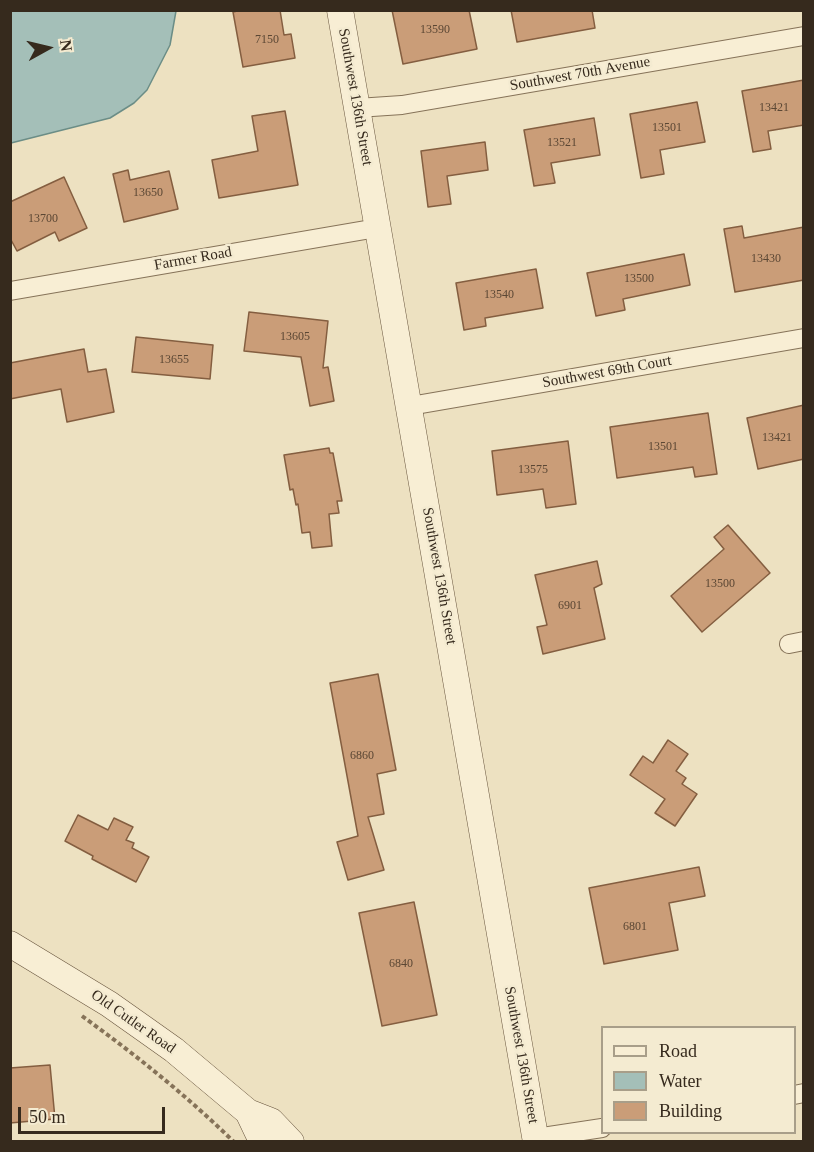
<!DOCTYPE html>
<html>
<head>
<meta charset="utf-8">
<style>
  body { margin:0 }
  #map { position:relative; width:814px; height:1152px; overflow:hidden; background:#ede1c1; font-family:"Times New Roman",serif }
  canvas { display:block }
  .frame { position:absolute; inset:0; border:12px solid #362a1d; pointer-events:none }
  .legend { position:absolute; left:601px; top:1026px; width:195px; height:108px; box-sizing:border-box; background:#f4ebd1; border:2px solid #a89e89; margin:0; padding:8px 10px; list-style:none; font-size:18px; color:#362a1d }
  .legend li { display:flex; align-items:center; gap:12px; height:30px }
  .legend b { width:30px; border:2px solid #a89e89 }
  .north { position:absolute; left:18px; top:18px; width:60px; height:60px; -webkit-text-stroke:4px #f4ebd1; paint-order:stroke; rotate:82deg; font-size:16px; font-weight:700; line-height:24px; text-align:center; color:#362a1d }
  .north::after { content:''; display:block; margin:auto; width:21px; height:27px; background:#362a1d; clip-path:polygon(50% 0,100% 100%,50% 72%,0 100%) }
  .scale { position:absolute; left:18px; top:1107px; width:147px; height:27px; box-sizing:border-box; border:3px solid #362a1d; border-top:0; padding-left:8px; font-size:18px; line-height:21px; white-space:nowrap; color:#362a1d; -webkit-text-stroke:4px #f4ebd1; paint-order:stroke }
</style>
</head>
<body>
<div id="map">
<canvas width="814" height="1152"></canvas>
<div class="frame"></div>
<ul class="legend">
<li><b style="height:8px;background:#f8eed4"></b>Road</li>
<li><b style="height:16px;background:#a4bfb8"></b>Water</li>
<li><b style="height:16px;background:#ca9d78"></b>Building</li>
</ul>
<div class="north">N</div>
<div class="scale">50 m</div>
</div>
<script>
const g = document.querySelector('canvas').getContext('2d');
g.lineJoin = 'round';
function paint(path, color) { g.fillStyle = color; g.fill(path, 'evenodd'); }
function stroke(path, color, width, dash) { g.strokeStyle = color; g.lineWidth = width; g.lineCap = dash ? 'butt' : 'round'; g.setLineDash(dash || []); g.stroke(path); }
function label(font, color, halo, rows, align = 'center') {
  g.font = font + ' "Times New Roman",serif'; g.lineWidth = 5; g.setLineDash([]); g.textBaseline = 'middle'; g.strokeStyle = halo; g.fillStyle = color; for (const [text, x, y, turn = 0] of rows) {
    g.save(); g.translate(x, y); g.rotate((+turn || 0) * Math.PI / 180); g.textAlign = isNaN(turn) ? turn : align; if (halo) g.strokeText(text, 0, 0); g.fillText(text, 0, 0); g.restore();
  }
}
const water = new Path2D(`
  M10 11 176 10V11L170 45 147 90 134 103 110 118 11 143Z`);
paint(water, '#a4bfb8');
stroke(water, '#6b8d86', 1.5);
const building = new Path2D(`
  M242 10H280L284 35 291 34 295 58 243 67 233 12Z
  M392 10H469L477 49 403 64Z
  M511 10H592L595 28 517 42Z
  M804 80V125L768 131 771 149 753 152 742 91Z
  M697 102 705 142 660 150 664 174 641 178 630 114Z
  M285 111 298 185 219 198 212 160 258 151 252 116Z
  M594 118 600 155 551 163 555 183 534 186 524 130Z
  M485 142 488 170 447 176 451 204 428 207 421 151Z
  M128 170 130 180 169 171 178 209 124 222 113 174Z
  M64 177 87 228 59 241 55 232 17 251 10 238V202Z
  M742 226 744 238 804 227V280L735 292 724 229Z
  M684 254 690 285 623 299 625 310 596 316 587 273Z
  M536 269 543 308 485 318 486 326 464 330 456 283Z
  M249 312 328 321 323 368 328 367 334 401 310 406 301 357 244 351Z
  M136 337 213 345 210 379 132 372Z
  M84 349 88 372 106 369 114 412 67 422 61 389 10 399V363Z
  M804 405V459L758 469 747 418Z
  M708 413 717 474 695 477 693 467 617 478 610 427Z
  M568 441 576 504 546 508 543 489 497 495 492 451Z
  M329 448 330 453H333L342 501H337L339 513 329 514 332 546 312 548 310 532 302 533 298 504 296 505 293 489 290 490 284 455Z
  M728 525 770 573 702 632 671 596 724 549 714 537Z
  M597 561 602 584 594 588 605 639 543 654 537 627 547 625 535 575Z
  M378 674 396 770 377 774 384 814 368 817 384 870 348 880 337 842 358 836 330 683Z
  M668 740 688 754 676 771 686 778 682 784 697 794 675 826 655 813 665 799 630 775 643 756 653 763Z
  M78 815 108 830 114 818 133 827 126 840 134 843 132 848 149 857 136 882 92 859 93 856 65 841Z
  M699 867 705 896 669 903 678 950 604 964 589 888Z
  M414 902 437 1015 382 1026 359 913Z
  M50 1065 55 1119 10 1123V1068Z`);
paint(building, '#ca9d78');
stroke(building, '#845e40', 1.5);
const street = new Path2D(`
  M357 108 402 105 804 36
  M10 291 377 228
  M410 406 804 338
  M789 644 804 641
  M794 1095 804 1093
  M536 1138 602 1128`);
const secondary = new Path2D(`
  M340 10 536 1142
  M10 944 109 1004 143 1028 174 1050 248 1112 271 1121 291 1142
  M248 1112 258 1133 266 1142`);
stroke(street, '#867359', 20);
stroke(secondary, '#67543d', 27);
stroke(new Path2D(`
  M82 1016C136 1055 187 1096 234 1142`), '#867359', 4, [4.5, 3]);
stroke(street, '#f8eed4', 18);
stroke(secondary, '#f8eed4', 26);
label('12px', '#5b4734', null, [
  ["13590",435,30],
  ["7150",267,40],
  ["13421",774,108],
  ["13501",667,128],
  ["13521",562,143],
  ["13650",148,193],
  ["13700",43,219],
  ["13430",766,259],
  ["13500",639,279],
  ["13540",499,295],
  ["13605",295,337],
  ["13655",174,360],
  ["13421",777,438],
  ["13501",663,447],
  ["13575",533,470],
  ["13500",720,584],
  ["6901",570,606],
  ["6860",362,756],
  ["6801",635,927],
  ["6840",401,964]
]);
label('15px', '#362a1d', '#f4ebd1', [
  ["Southwest 70th Avenue",580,74,-10],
  ["Southwest 136th Street",355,97,80],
  ["Farmer Road",193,259,-10],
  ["Southwest 69th Court",607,372,-10],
  ["Southwest 136th Street",439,576,80],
  ["Old Cutler Road",133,1022,35],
  ["Southwest 136th Street",521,1055,80]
]);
</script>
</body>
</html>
